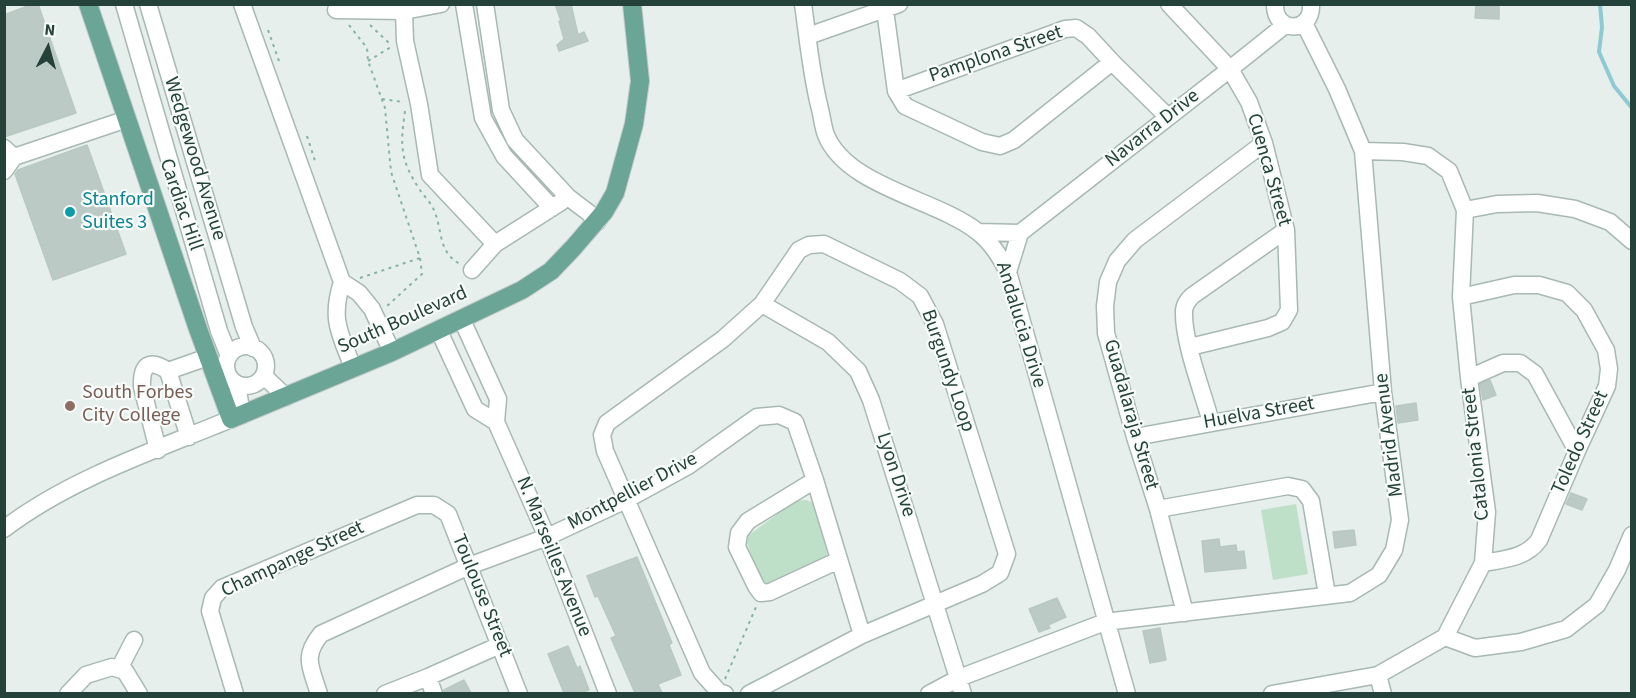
<!DOCTYPE html>
<html>
<head>
<meta charset="utf-8">
<style>
  body { margin:0 }
  #map { position:relative; width:1636px; height:698px; overflow:hidden; background:#e6efeb; font-family:"Source Sans 3",sans-serif }
  canvas { display:block }
  .frame { position:absolute; inset:0; border:6px solid #24423a; pointer-events:none }
  .north { position:absolute; left:18px; top:18px; width:60px; height:60px; -webkit-text-stroke:4px #f7fbf9; paint-order:stroke; rotate:6deg; font-size:16px; font-weight:700; line-height:24px; text-align:center; color:#24423a }
  .north::after { content:''; display:block; margin:auto; width:21px; height:27px; background:#24423a; clip-path:polygon(50% 0,100% 100%,50% 72%,0 100%) }
</style>
</head>
<body>
<div id="map">
<canvas width="1636" height="698"></canvas>
<div class="frame"></div>
<div class="north">N</div>
</div>
<script>
const g = document.querySelector('canvas').getContext('2d');
g.lineJoin = 'round';
function paint(path, color) { g.fillStyle = color; g.fill(path, 'evenodd'); }
function stroke(path, color, width, dash) { g.strokeStyle = color; g.lineWidth = width; g.lineCap = dash ? 'butt' : 'round'; g.setLineDash(dash || []); g.stroke(path); }
function label(font, color, halo, rows, align = 'center') {
  g.font = font + ' "Source Sans 3",sans-serif'; g.lineWidth = 4.5; g.setLineDash([]); g.textBaseline = 'middle'; g.strokeStyle = halo; g.fillStyle = color; for (const [text, x, y, turn = 0] of rows) {
    g.save(); g.translate(x, y); g.rotate((+turn || 0) * Math.PI / 180); g.textAlign = isNaN(turn) ? turn : align; if (halo) g.strokeText(text, 0, 0); g.fillText(text, 0, 0); g.restore();
  }
}
paint(new Path2D(`
  M806 500 814 503 827 554 825 559 771 584 761 581 747 543 749 535 795 501Z
  M1296 504 1308 574 1273 580 1261 510Z`), '#bfe0c8');
stroke(new Path2D(`
  M1600 4 1602 27 1599 52 1614 86 1632 108`), '#8ec9d4', 4);
const building = new Path2D(`
  M33 4H38L76 113 4 137V15Z
  M555 4H571L578 35 584 32 588 41 559 51 557 45 564 39 559 21H561Z
  M1476 4H1499V19L1475 18Z
  M87 145 126 254 53 280 15 174 18 170Z
  M1490 380 1496 395 1483 400 1480 384Z
  M1416 403 1418 420 1398 423 1396 406Z
  M1571 493 1587 499 1582 510 1566 504Z
  M1354 530 1356 545 1335 548 1333 532Z
  M1219 539 1220 547 1236 545 1237 552 1244 551 1246 568 1205 572 1202 541Z
  M637 557 672 643 669 645 681 675 658 684 662 693H635L611 638 616 636 598 596 595 597 587 576Z
  M1057 598 1066 617 1048 625 1050 628 1039 632 1029 609Z
  M1160 628 1166 660 1150 663 1143 631Z
  M568 646 577 668 580 666 589 690 578 693H564L548 654Z
  M464 680 471 693H444V690Z`);
paint(building, '#bbcac4');
stroke(building, '#b8c9c2', 1.5);
const minor = new Path2D(`
  M124 4 219 331 229 356
  M148 4 244 327 253 348
  M242 4 342 282C330 320 340 333 353 368
  M464 4 483 118 504 156 552 208
  M485 4 501 110 515 140 568 197 589 213 597 222
  M803 4C808 39 811 74 820 109 822 117 823 127 826 135 847 187 937 199 978 232 992 243 1000 257 1008 272L1127 694
  M1169 4 1230 69 1249 102 1264 143 1286 230 1289 310 1282 322 1268 328 1190 347
  M1275 4C1274 34 1313 34 1311 4
  M336 10 404 11 441 4
  M885 10 896 91 905 106 982 142 1000 146 1014 140 1112 62
  M404 11 405 41 419 104 430 175 495 244
  M808 36 899 4
  M896 91 1065 29 1076 28 1088 36 1112 62 1168 117
  M4 148 14 157 127 119
  M4 171 14 157
  M1465 210 1497 204 1537 203 1575 209 1610 222 1632 241
  M978 232 1020 233
  M1020 233 1230 69 1285 25
  M472 270 495 244 561 202
  M1008 272 1020 233
  M342 282 359 293 372 309 392 352
  M1461 297 1514 285H1539L1567 293 1584 310 1606 350 1609 369 1607 386 1577 451 1539 540C1526 558 1505 559 1483 563
  M762 304 828 342 858 371 871 400 963 694
  M462 320 498 399 496 422 547 537 608 694
  M439 331 475 409 496 422
  M226 366a20 20 0 1 1 40 0a20 20 0 1 1-40 0Z
  M168 371 208 357
  M264 376 286 397
  M1469 378 1503 363H1520L1535 374 1577 451
  M237 384 242 415
  M1211 422C1203 393 1183 341 1184 312 1184 305 1187 301 1192 296L1286 230
  M1135 437 1383 392
  M158 450 142 387C141 365 149 358 168 371L189 437
  M815 480 748 521 739 533 737 547 756 586 761 593 770 592 839 560
  M1158 509 1288 486 1302 489 1311 501 1327 595
  M4 529C69 479 156 450 231 419
  M1185 613 1158 509 1135 437 1106 333 1105 306 1108 282 1117 261 1135 240 1264 143
  M1445 637 1475 648 1521 642 1566 629 1597 605 1617 570 1632 535
  M119 669 134 640
  M1378 675 1383 694
  M428 677 434 694
  M68 694 86 675 112 667 125 671 139 694
  M235 694 210 611 213 598 222 588 417 505H434L448 514 519 694
  M319 694C311 667 302 657 321 634L469 566 547 537 626 500 688 466 757 417 779 415 795 422 815 480 862 635
  M385 694 428 677 500 645
  M725 694 719 692 702 673 605 451 602 435 607 423 723 339 762 304 799 250 809 245 824 244 900 281 920 296 935 324 1007 554 1000 573 982 584 862 635 749 694
  M929 694 959 678 1105 622 1350 593 1379 575 1394 550 1400 520 1383 392 1363 151 1337 89 1304 23
  M1272 694 1378 675 1445 637 1483 563 1487 512 1469 378 1461 297 1465 210 1449 171 1428 156 1403 152 1363 151`);
const major = new Path2D(`
  M88 4 198 329 231 419 392 352 522 290 551 271 573 248 604 212 615 193 634 124 640 81 632 4`);
stroke(minor, '#a8b8b2', 19);
stroke(major, '#c2cac8', 20);
stroke(new Path2D(`
  M349 25 367 48 368 61 385 108 391 172 420 258 422 274 386 307
  M370 25 390 44
  M268 30 280 64
  M368 61 391 47
  M382 99 403 102
  M405 111C400 146 400 160 420 190 424 196 430 202 433 208 443 228 437 252 460 264
  M307 136 315 161
  M360 278 420 258
  M725 679 756 607`), '#86b3a5', 2, [3, 4.5]);
stroke(minor, '#fff', 16);
stroke(major, '#6aa596', 18);
for (const [x, y, r, color] of [
  [70,212,6,"#0f9aa8"],
  [70,406,6,"#8d6e63"]
]) { const dot = new Path2D(); dot.arc(x, y, r, 0, 2 * Math.PI); g.fillStyle = color; g.fill(dot); stroke(dot, '#f7fbf9', 2); }
label('20px', '#24423a', '#f7fbf9', [
  ["Pamplona Street",996,55,-19],
  ["Navarra Drive",1153,129,-38],
  ["Wedgewood Avenue",194,159,73],
  ["Cuenca Street",1268,170,74],
  ["Cardiac Hill",180,205,71],
  ["South Boulevard",403,321,-24],
  ["Andalucia Drive",1020,325,73],
  ["Burgundy Loop",947,371,71],
  ["Huelva Street",1259,414,-10],
  ["Guadalaraja Street",1130,415,74],
  ["Madrid Avenue",1390,435,-97],
  ["Toledo Street",1581,443,-66],
  ["Catalonia Street",1477,454,-96],
  ["Lyon Drive",895,475,72],
  ["Montpellier Drive",633,492,-28],
  ["N. Marseilles Avenue",553,557,68],
  ["Champange Street",293,560,-25],
  ["Toulouse Street",481,596,68]
]);
label('20px', '#0d838f', '#f7fbf9', [
  ["Stanford",82,201],
  ["Suites 3",82,224]
], 'left');
label('20px', '#785e54', '#f7fbf9', [
  ["South Forbes",82,394],
  ["City College",82,417]
], 'left');
</script>
</body>
</html>
